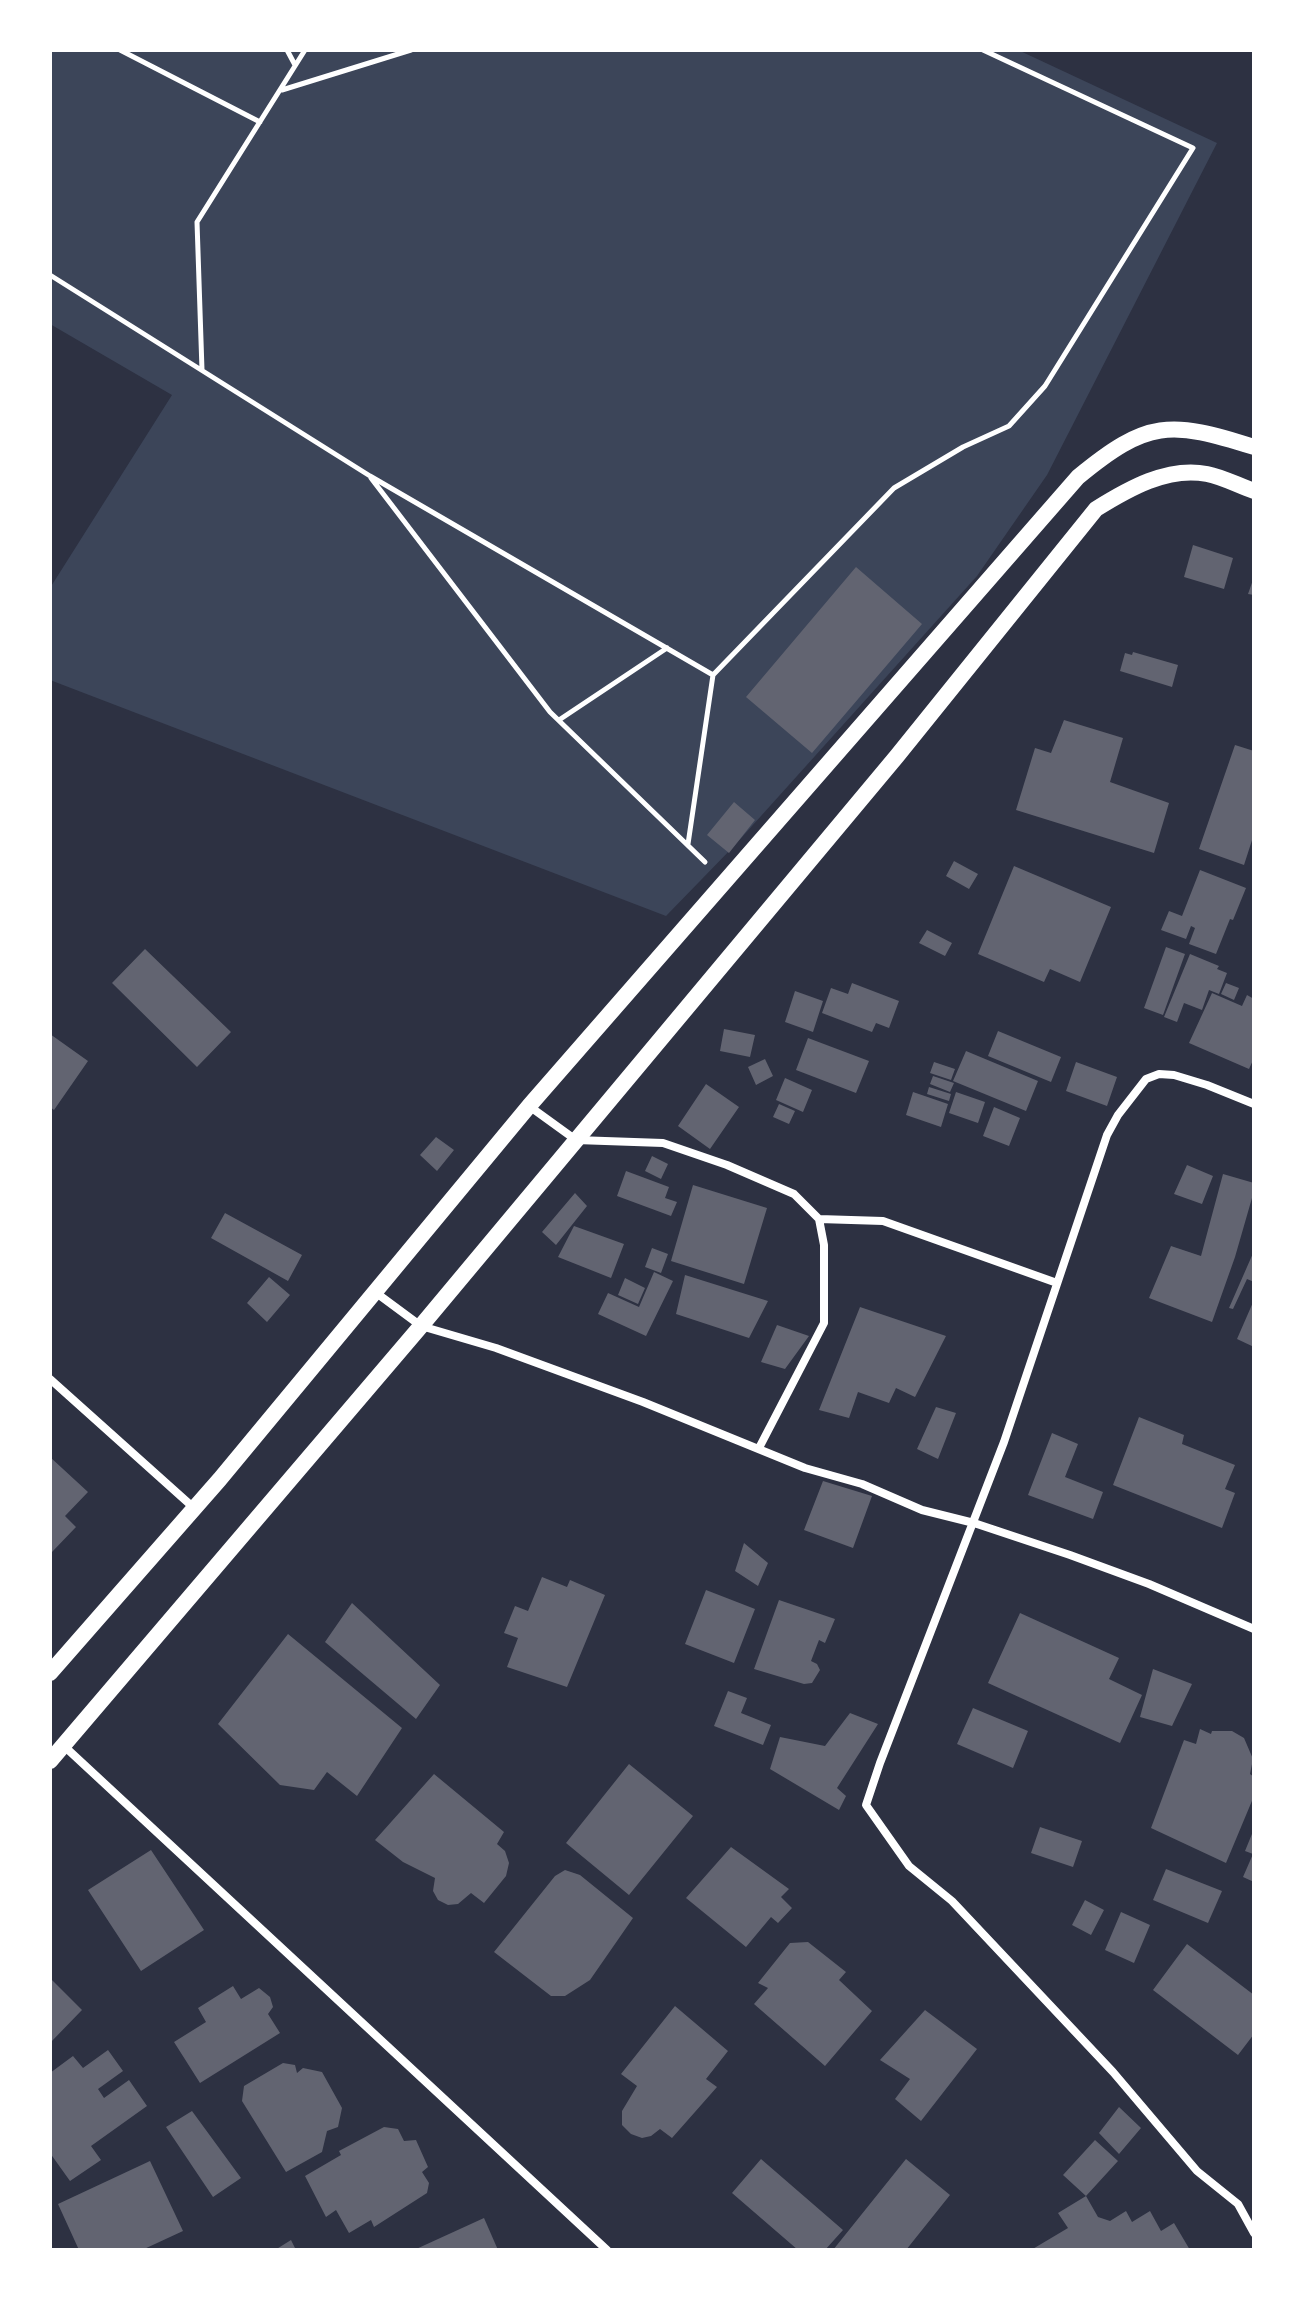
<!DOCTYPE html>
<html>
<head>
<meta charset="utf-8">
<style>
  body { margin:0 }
  #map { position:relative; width:1304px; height:2300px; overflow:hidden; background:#2d3142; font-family:"Sofia Sans Condensed",sans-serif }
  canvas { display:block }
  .frame { position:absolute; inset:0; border:52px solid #fff; pointer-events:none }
</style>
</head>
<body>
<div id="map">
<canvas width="1304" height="2300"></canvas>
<div class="frame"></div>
</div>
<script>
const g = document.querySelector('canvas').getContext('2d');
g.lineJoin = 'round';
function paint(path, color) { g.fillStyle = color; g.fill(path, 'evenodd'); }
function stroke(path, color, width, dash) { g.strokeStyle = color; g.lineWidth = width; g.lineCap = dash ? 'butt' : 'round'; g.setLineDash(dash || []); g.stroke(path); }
paint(new Path2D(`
  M50 50H1018L1217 143 1047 475 977 576 734 846 666 916 50 680V588L172 395 50 324Z`), '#3c4559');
paint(new Path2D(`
  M1193 545 1233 558 1224 589 1184 577Z
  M856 567 922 624 812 753 746 697Z
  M1254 577V595L1248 594Z
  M1133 652 1178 665 1172 687 1120 671 1125 653 1132 655Z
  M1064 720 1123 738 1110 782 1169 803 1154 853 1016 810 1035 748 1051 753Z
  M1235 745 1254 751V834L1244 865 1199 849Z
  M734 802 755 820 729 853 707 835Z
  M954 861 978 874 969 889 946 876Z
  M1014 866 1111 907 1080 982 1050 969 1044 982 978 954Z
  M1200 870 1246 888 1233 920 1230 919 1216 954 1189 944 1195 928 1191 926 1186 939 1161 930 1169 911 1182 916Z
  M927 930 952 943 945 956 919 943Z
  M1166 947 1185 954 1163 1015 1144 1008Z
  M145 949 231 1032 197 1067 112 983Z
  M1190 954 1219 966 1217 969 1227 973 1219 994 1209 990 1202 1010 1184 1003 1177 1022 1164 1017Z
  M852 983 899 1001 889 1028 876 1023 872 1032 822 1013 831 988 848 994Z
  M1226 983 1239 988 1234 1000 1221 994Z
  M795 991 823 1001 813 1032 785 1022Z
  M1212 993 1242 1006 1247 995 1254 999V1058L1249 1069 1189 1043Z
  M724 1029 755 1035 750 1057 720 1051Z
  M998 1031 1061 1057 1051 1082 988 1056Z
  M50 1034 88 1061 54 1110 50 1107Z
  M808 1038 869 1061 856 1093 796 1070Z
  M966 1051 1038 1081 1026 1111 953 1081Z
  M765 1059 773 1076 756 1085 748 1067Z
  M934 1062 955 1069 951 1080 930 1073Z
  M1076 1062 1117 1077 1107 1106 1066 1091Z
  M933 1076 954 1083 950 1092 930 1084Z
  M785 1078 812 1090 803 1112 776 1100Z
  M706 1084 739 1107 710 1149 678 1126Z
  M929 1087 951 1094 949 1101 927 1094Z
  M913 1092 948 1104 941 1127 906 1115Z
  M956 1092 985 1102 978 1123 949 1113Z
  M779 1104 795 1111 789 1124 773 1117Z
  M994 1107 1020 1118 1009 1146 983 1136Z
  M436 1137 454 1150 437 1171 420 1155Z
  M652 1156 668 1164 661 1179 645 1171Z
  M1187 1165 1213 1176 1202 1204 1174 1194Z
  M626 1171 669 1187 665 1198 677 1202 671 1216 617 1196Z
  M1223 1174 1254 1183V1191L1235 1257 1212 1322 1149 1298 1171 1246 1201 1256Z
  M693 1185 767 1208 744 1284 671 1261Z
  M575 1193 587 1206 556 1245 542 1232Z
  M225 1213 302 1255 288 1281 211 1238Z
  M574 1226 624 1244 611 1278 558 1257Z
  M652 1248 668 1254 661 1273 645 1267Z
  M1254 1251V1282L1247 1279 1233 1309 1229 1308Z
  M654 1272 673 1281 646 1336 598 1314 608 1293 639 1307Z
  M685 1275 768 1301 749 1338 676 1314Z
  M269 1277 290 1295 267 1322 247 1303Z
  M625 1278 645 1288 638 1304 618 1295Z
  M1254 1300V1347L1237 1339Z
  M860 1307 946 1336 915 1397 896 1388 889 1403 858 1392 849 1418 819 1410Z
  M777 1325 809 1336 785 1369 761 1362Z
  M936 1407 956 1413 938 1459 917 1449Z
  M1139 1417 1184 1435 1182 1444 1235 1465 1225 1489 1235 1493 1222 1528 1113 1485Z
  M1052 1433 1078 1444 1065 1477 1103 1492 1093 1519 1028 1495Z
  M50 1457 88 1492 65 1516 76 1527 52 1552 50 1550Z
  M823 1481 872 1496 853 1548 804 1530Z
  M744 1543 768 1563 758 1586 735 1571Z
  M542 1577 567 1587 570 1580 605 1595 567 1687 507 1667 518 1638 504 1633 515 1606 528 1611Z
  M706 1590 755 1609 734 1663 685 1644Z
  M779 1600 835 1619 825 1643 819 1640 811 1661 817 1664 820 1670 812 1683 804 1684 754 1669Z
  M352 1603 440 1685 416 1719 325 1642Z
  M1020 1613 1119 1658 1109 1679 1142 1695 1120 1743 988 1683Z
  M288 1634 402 1728 357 1796 327 1772 314 1790 280 1785 218 1724Z
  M1153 1669 1192 1684 1172 1726 1140 1717Z
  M728 1691 747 1698 741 1713 771 1725 763 1745 714 1726Z
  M973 1708 1028 1731 1013 1768 957 1744Z
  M850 1713 878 1724 837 1788 846 1796 839 1810 770 1769 780 1737 825 1746Z
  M1200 1729 1211 1734 1212 1731H1232L1244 1738 1253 1759 1250 1774 1254 1777V1796L1226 1863 1151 1828 1184 1740 1196 1744Z
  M629 1764 693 1816 629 1895 566 1843Z
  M434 1774 504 1832 497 1844 505 1851 509 1863 506 1876 484 1903 471 1893 458 1904 448 1905 438 1900 433 1891 435 1878 403 1862 375 1840Z
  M1040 1827 1082 1841 1073 1867 1031 1853Z
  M1254 1829V1882L1243 1877 1253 1854 1245 1851Z
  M731 1847 789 1889 781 1897 792 1908 778 1923 771 1917 746 1947 686 1898Z
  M151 1850 204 1930 141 1971 88 1890Z
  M1166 1869 1222 1891 1208 1923 1153 1900Z
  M565 1870 580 1875 633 1918 590 1980 565 1996H551L494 1952 555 1876Z
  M1085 1900 1104 1910 1091 1935 1072 1925Z
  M1121 1912 1150 1925 1134 1963 1105 1950Z
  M808 1942 846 1972 839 1980 872 2011 825 2066 754 2004 768 1988 758 1983 790 1943Z
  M1187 1944 1254 1995V2034L1238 2055 1153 1990Z
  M50 1978 82 2010 50 2043Z
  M233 1986 241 1999 259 1988 270 1997 273 2007 268 2014 280 2033 200 2083 174 2042 206 2022 198 2008Z
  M675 2006 728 2051 706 2079 717 2087 672 2138 660 2129 651 2136 642 2138 631 2134 622 2125V2111L637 2086 621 2074Z
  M925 2010 977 2049 921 2121 895 2099 910 2079 880 2060Z
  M108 2050 123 2071 98 2089 104 2098 129 2080 147 2106 91 2146 101 2160 70 2181 50 2153V2073L73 2056 83 2068Z
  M283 2063 295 2065 297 2073 303 2068 322 2072 342 2108 338 2127 327 2131 322 2152 286 2172 242 2101 244 2086Z
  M1119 2107 1141 2128 1119 2154 1099 2133Z
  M192 2111 241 2178 213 2197 166 2127Z
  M384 2127 398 2129 404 2141 416 2140 428 2167 422 2172 429 2183 427 2193 374 2227 371 2220 349 2233 336 2210 326 2217 305 2176 341 2155 339 2151Z
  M1095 2140 1118 2161 1086 2196 1063 2175Z
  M761 2159 843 2230 825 2250H798L732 2193Z
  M906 2159 950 2195 906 2250H833Z
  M150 2161 183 2231 142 2250H79L58 2204Z
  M1086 2196 1098 2217 1110 2221 1126 2211 1132 2222 1150 2211 1161 2231 1174 2223 1190 2250H1031L1068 2228 1058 2213Z
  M484 2218 498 2250H414Z
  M291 2240 296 2250H275Z`), '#626471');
stroke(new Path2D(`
  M120 50 260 122
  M287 50 295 65
  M282 90 411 50
  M50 275 370 476 713 675 894 488 963 447 1009 426 1045 386 1193 148 983 50
  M202 370 197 222 305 50
  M371 478 550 712 705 862
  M559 720 667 648
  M688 844 713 675`), '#fff', 5);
stroke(new Path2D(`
  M1254 1104 1207 1085 1174 1075 1159 1074 1146 1079 1118 1115 1107 1135 1004 1442 880 1763 866 1805 909 1866 952 1901 1113 2072 1197 2171 1238 2204 1254 2233
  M529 1106 576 1140 663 1143 727 1165 794 1194 819 1219 824 1245V1323L759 1448
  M819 1219 883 1221 1057 1283
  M375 1292 421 1326 496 1348 643 1402 805 1468 862 1484 922 1510 974 1523 1070 1555 1149 1584 1254 1629
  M50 1379 194 1508
  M64 1746 607 2250`), '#fff', 8);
stroke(new Path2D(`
  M50 1673 220 1479 529 1106 1078 477C1147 420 1170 420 1254 447
  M50 1761 421 1326 897 756 1096 509C1128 489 1168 466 1207 474 1223 477 1239 486 1254 491`), '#fff', 16);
</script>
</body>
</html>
